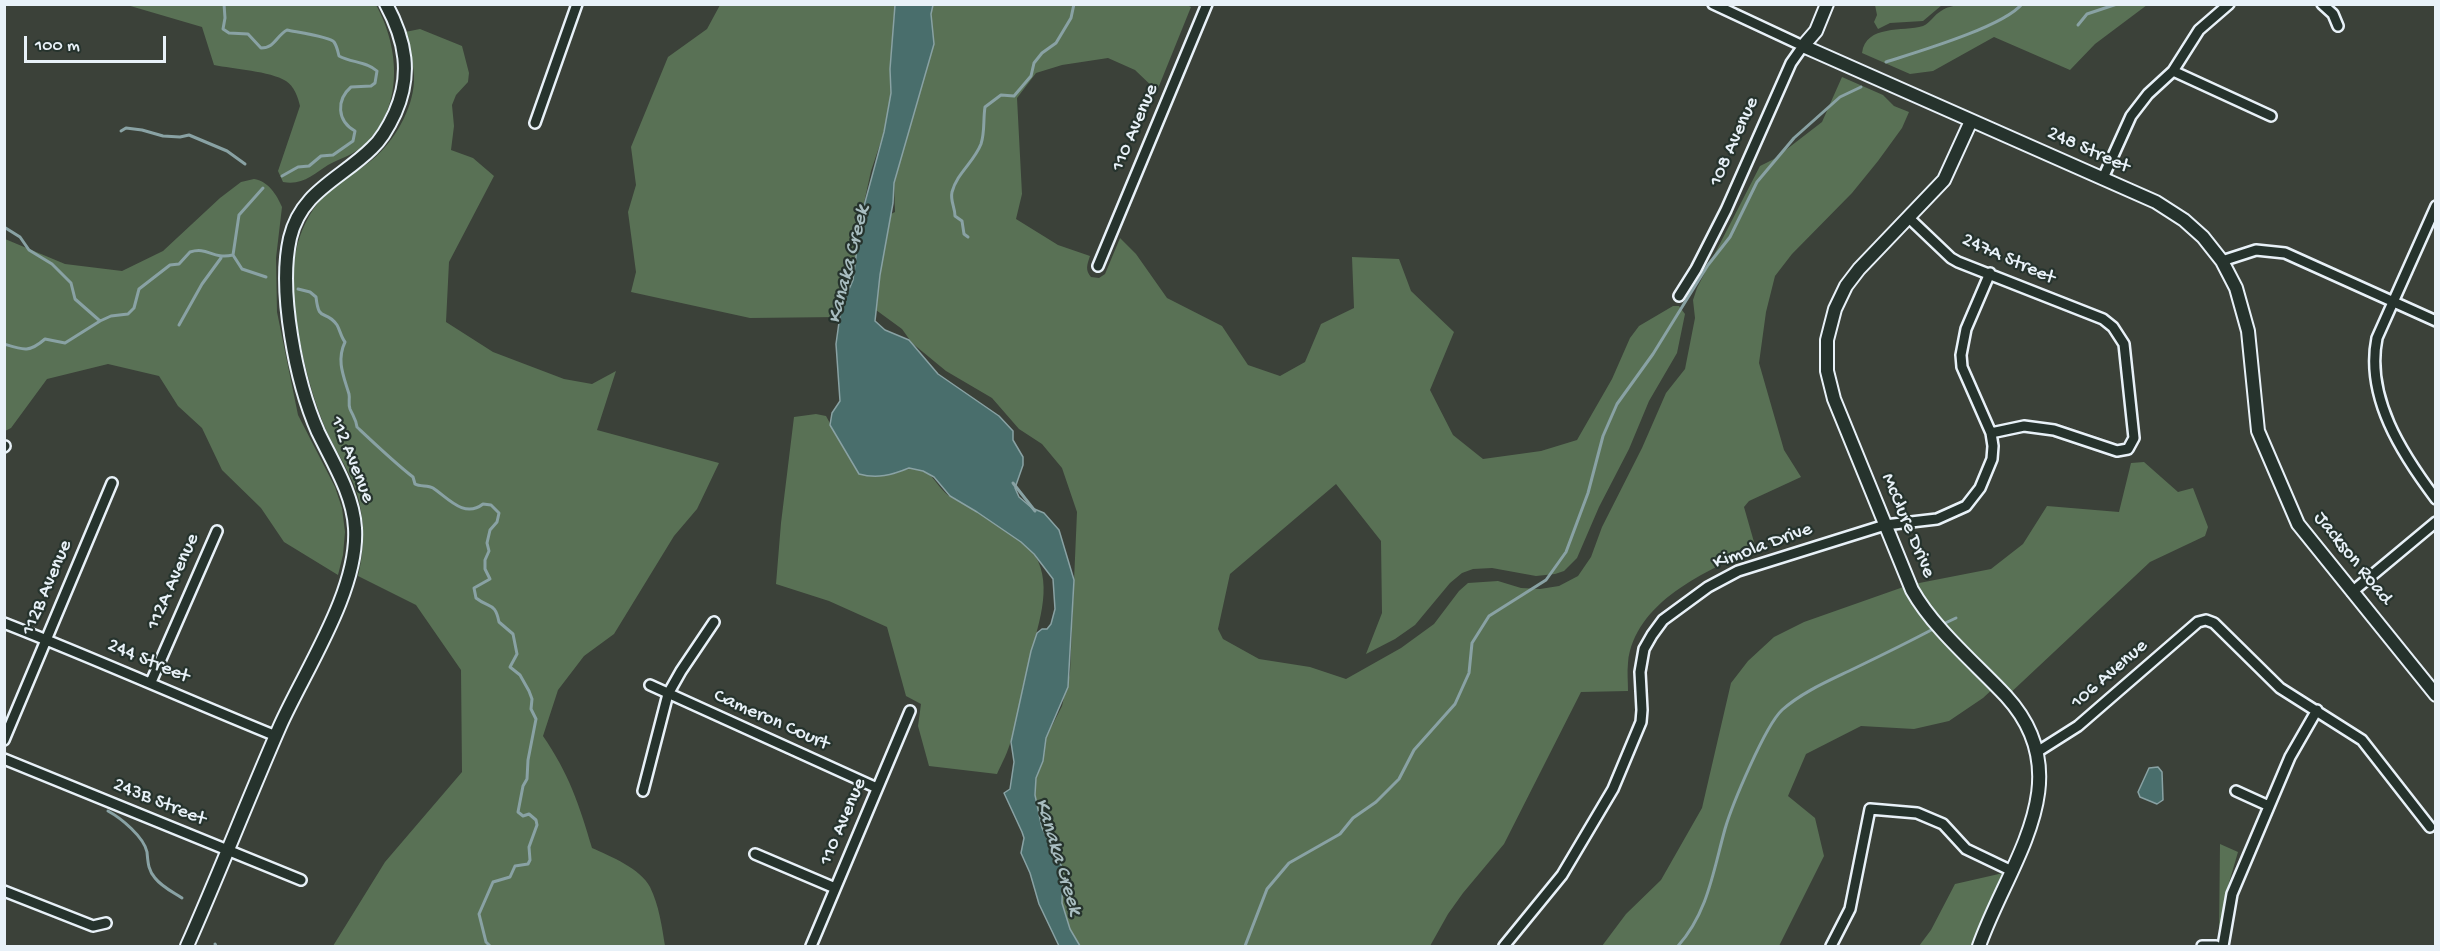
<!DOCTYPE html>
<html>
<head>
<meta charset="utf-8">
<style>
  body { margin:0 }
  #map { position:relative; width:2440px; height:951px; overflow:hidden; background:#3b4139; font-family:"Gochi Hand",sans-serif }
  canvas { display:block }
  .frame { position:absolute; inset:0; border:6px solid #e8f1f8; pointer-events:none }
  .scale { position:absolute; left:24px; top:36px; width:142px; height:27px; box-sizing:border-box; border:3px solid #e8f1f8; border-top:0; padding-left:8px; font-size:18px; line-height:21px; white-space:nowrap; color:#e8f1f8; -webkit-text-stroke:4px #26332d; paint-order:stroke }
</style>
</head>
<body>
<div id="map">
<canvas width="2440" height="951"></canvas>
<div class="frame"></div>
<div class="scale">100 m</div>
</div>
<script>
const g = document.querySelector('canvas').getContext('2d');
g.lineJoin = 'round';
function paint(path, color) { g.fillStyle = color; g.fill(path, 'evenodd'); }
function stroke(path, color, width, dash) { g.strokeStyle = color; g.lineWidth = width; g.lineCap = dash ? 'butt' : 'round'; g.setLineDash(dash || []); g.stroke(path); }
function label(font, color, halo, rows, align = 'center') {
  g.font = font + ' "Gochi Hand",sans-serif'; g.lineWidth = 4.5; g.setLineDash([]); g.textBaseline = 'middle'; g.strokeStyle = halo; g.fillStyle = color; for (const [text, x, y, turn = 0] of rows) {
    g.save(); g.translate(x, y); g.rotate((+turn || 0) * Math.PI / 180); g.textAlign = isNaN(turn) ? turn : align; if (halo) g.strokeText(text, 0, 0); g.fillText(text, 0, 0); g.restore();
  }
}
paint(new Path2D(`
  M1185 4 1191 7 1157 91 1135 70 1108 58 1062 65 1036 73 1017 98 1022 194 1016 219 1058 245 1090 256C1087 265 1085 270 1091 277L1099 278 1105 274 1120 238 1136 254 1167 298 1222 326 1248 365 1280 376 1305 362 1321 324 1354 308 1352 257 1399 259 1411 291 1454 332 1430 390 1453 435 1483 459 1541 451 1577 440 1612 379 1630 338 1639 326 1673 306H1679L1685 314 1677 353 1649 401 1629 449 1599 507 1577 558 1564 571 1555 574 1536 576 1492 568 1473 569 1462 573 1450 583 1415 625 1395 639 1366 654 1382 613 1381 541 1336 484 1230 574 1218 629 1223 639 1259 659 1310 667 1346 679 1401 648 1434 624 1459 591 1468 583 1498 581 1521 588 1540 589 1559 586 1578 576 1591 557 1602 527 1642 448 1666 393 1685 369 1695 318 1693 300 1697 288 1760 166 1774 159 1822 122 1842 77 1883 95 1894 106 1909 112 1902 128 1878 161 1852 193 1792 254 1775 276 1766 312 1759 363 1784 450 1801 477 1749 501 1744 507 1756 549C1707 570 1634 602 1628 663 1627 672 1628 682 1628 691L1581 692 1504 844 1463 893 1448 914 1430 946H1080L1070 929 1062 903 1063 869 1042 828 1035 795 1036 778 1043 761 1046 738 1062 706 1070 673 1077 512 1062 468 1042 444 1019 429 992 398 946 371 912 343 902 329 876 310 880 275 891 214 895 212 894 183 934 44 931 14 933 5Z
  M127 5H376C400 48 404 108 364 145 353 155 341 158 328 165 314 174 302 186 283 182L278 171 300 106C298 97 294 86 286 81 270 71 233 69 214 65L202 27Z
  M720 5H895L890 69 891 93 884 132 871 171 862 212 855 215 854 218 861 223V229L853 280 845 295 839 317 750 318 631 292 636 272 628 212 636 185 631 147 668 57 707 29Z
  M1875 5V4L1942 5 1923 21 1890 23 1878 29 1874 22 1877 15Z
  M1959 5V4L2147 5 2095 44 2070 70 1994 37 1933 71 1910 74 1862 53C1866 24 1903 32 1923 26 1930 23 1934 15 1941 11 1946 7 1954 6 1959 5Z
  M420 29 462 46 469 73 468 82 456 95 452 105 454 126 451 150 473 158 494 176 449 262 446 322 493 352 564 379 592 384 616 371 597 430 719 463 697 509 674 536 614 634 584 656 558 690 543 736C569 774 579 804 592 848 610 856 641 869 650 887 659 905 662 927 665 946H333L385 862 462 772 461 670 416 605 358 576C365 548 365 518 356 490 348 468 333 447 324 425 306 382 286 297 296 251 300 231 309 213 322 198 336 182 356 173 372 160 394 142 413 109 414 81 415 66 408 47 405 32Z
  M254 179C268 181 277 195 282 207L276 258 277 312 298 415 335 487 342 508 345 532 343 555 338 575 284 542 261 508 222 470 202 428 178 406 159 376 108 364 47 379 11 428 5 431V239L65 264 122 271 163 251 220 198 241 182Z
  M816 414 826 416 844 449 894 474C934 456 930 486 954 499 974 509 1030 542 1038 561 1053 594 1034 636 1027 669 1021 692 1018 717 1011 740 1008 752 1002 763 997 774L929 766 918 726 921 704 906 696 887 627 829 601 776 584 781 523 794 417Z
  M2144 462 2178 492 2193 488 2208 527 2205 536 2150 562 2006 697 1996 686 1983 698 1949 721 1914 729 1861 726 1806 754 1788 796 1815 818 1824 856 1779 946H1602L1626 914 1661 880 1702 808 1731 683 1748 661 1774 637 1804 622 1909 585 1991 569 2023 544 2047 506 2119 512 2131 463Z
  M2220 844 2238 852 2226 893 2219 938Z
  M2012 871 1979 946H1919L1931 930 1955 884Z`), '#597155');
const water = new Path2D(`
  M895 5H933L931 14 934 44 894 183 893 203 880 275 875 321 885 330 909 340 938 374 999 416 1013 431V440L1023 457V465L1015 488 1019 497 1032 508 1044 513 1059 530 1074 580 1068 687 1046 738 1043 761 1036 778 1035 795 1042 828 1063 869 1062 903 1070 929 1080 946H1059L1039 904 1030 873 1021 853 1024 838 1022 832 1004 793 1010 789 1014 762 1011 742 1031 651 1037 633 1042 629H1047L1051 624 1055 609 1053 579 1034 554 1021 542 977 512 950 496 934 477 923 471 909 468C892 475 877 479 859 474L830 425 832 413 840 401 836 344 841 308 853 280 861 217 884 132 891 93 890 69Z
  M2158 767 2162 772 2163 800 2157 804 2140 797 2138 792 2149 768Z`);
paint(water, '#496e6c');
stroke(water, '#89a2a4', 1.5);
stroke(new Path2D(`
  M224 4 225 18 223 29 229 33 248 34 261 48C275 48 276 36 287 30 296 32 331 37 334 42 337 46 338 52 339 56 352 63 366 61 377 71L375 83 371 86 351 87C336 100 337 121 355 131L353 141 333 155 321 156 309 166 298 167 282 176
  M2078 25 2087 14 2117 4
  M1886 62C1917 52 2003 27 2022 4
  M121 131 126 128 142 130 163 136 180 137 189 135 227 151 245 164
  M263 188 239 215 233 255 242 269 266 277
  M4 227 20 237 29 250 52 264 71 283 75 299 100 321
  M968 237 964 234 962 221 955 216C955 207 950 201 952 192 957 173 974 162 981 144 985 132 983 120 985 107L1001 95 1014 96 1031 76 1034 63 1042 53 1056 43 1071 18 1074 4
  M298 289 310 292 316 297C319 324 325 308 337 325 340 330 341 337 345 342 336 361 344 377 349 394 350 399 348 404 350 409 353 416 356 419 357 427 374 443 395 463 413 477L415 484C420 487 428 485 433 488 447 497 464 519 483 504L491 505 499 513 497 522 490 530 487 543 489 551 485 560V569L490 579 474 588 476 598C490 609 495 602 499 622L513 634 517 654 510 667 520 675 529 691 532 699 531 709 536 719 528 760 527 779 523 786 518 812 523 816 529 814 536 820 537 825 529 847 530 860 528 864 515 866 510 877 493 882 479 914 486 942 490 946
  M179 325 202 284 221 258
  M4 344C23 350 29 353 45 339L65 343 100 321 111 316 128 314 134 308 139 289 170 265 179 264 190 252C208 246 212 260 233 255
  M1013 483 1035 511
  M1941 625 1956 618
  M108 811C121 818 144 837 147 852 148 862 148 870 155 878 162 887 173 892 182 898
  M215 944 216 946
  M1245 946 1267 889 1289 863 1340 834 1353 818 1376 802 1399 779 1414 750 1455 704 1469 673 1472 643 1489 616 1546 580 1566 552 1588 493 1603 436 1617 404 1653 354 1708 265 1730 237 1757 182 1794 138 1840 97 1861 87
  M1678 946C1708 912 1713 872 1725 829 1732 805 1765 726 1782 710 1801 693 1826 682 1849 671 1878 657 1907 643 1935 628`), '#89a2a4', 3);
const street = new Path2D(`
  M2322 4 2333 14 2338 26
  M2173 71 2271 116
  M535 123 577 4
  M2103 178 2131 116 2148 94 2173 71 2199 30 2229 4
  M2436 206 2377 338C2365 397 2402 454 2436 499
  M1909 218 1951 258 1958 262 2103 319 2113 327 2124 344 2134 438 2128 449 2117 451 2054 430 2024 426 1991 433
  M2222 261 2256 250 2285 253 2436 321
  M1098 266 1207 4
  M1679 296 1696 269 1726 210 1791 63 1803 46 1713 4
  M4 447 5 446
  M2352 592 2436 522
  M4 623C96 659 185 699 276 736
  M151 682 217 531
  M650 685 877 788
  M4 740 112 483
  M2037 752 2078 726 2198 622 2206 620 2214 623 2280 688 2362 740 2430 827
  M4 759 301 880
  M643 791 668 694 681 671 714 622
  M2236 791 2269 806
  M755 854 835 888
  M4 891 93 926 106 923
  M811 946 910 711
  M1504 946 1562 875 1613 789 1641 722 1642 710 1640 672 1644 649 1652 635 1663 620 1708 587 1738 571 1885 525 1937 519 1966 506 1980 488 1992 459 1993 446 1991 433 1962 367 1961 355 1966 329 1990 273
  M1831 946 1850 909 1870 809 1917 813 1943 824 1966 849 2012 871
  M2202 946H2216
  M2223 946 2232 894 2290 757 2317 710`);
const secondary = new Path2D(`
  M1827 4 1816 31 1803 46 2156 202 2184 220 2203 237 2222 261 2236 288 2248 331 2258 431 2298 524 2436 695
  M1971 121 1944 180 1859 269 1846 286 1835 309 1827 340V371L1834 399 1912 590C1934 629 1975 663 2006 696 2082 779 2008 863 1979 946
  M187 946C219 874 248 799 280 726 305 670 359 590 355 528 353 494 333 463 318 432 296 382 278 292 290 238 301 191 341 179 372 148 382 139 389 126 395 113 412 75 406 41 386 4`);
stroke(street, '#e8f1f8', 14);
stroke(secondary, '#e8f1f8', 16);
stroke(street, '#26332d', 9);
stroke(secondary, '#26332d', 12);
label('20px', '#e8f1f8', '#26332d', [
  ["110 Avenue",1136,128,-67],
  ["108 Avenue",1735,142,-66],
  ["248 Street",2088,151,24],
  ["247A Street",2008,260,24],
  ["112 Avenue",351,460,68],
  ["McClure Drive",1907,526,67],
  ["Kimola Drive",1763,547,-20],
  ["Jackson Road",2352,559,51],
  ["112A Avenue",174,582,-66],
  ["112B Avenue",48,588,-67],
  ["244 Street",148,662,23],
  ["106 Avenue",2110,675,-41],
  ["Cameron Court",771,721,24],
  ["243B Street",159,803,22],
  ["110 Avenue",844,822,-67]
]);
label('italic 21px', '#a8bdc0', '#26332d', [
  ["Kanaka Creek",850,265,-76],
  ["Kanaka Creek",1057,857,73]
]);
</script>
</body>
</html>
